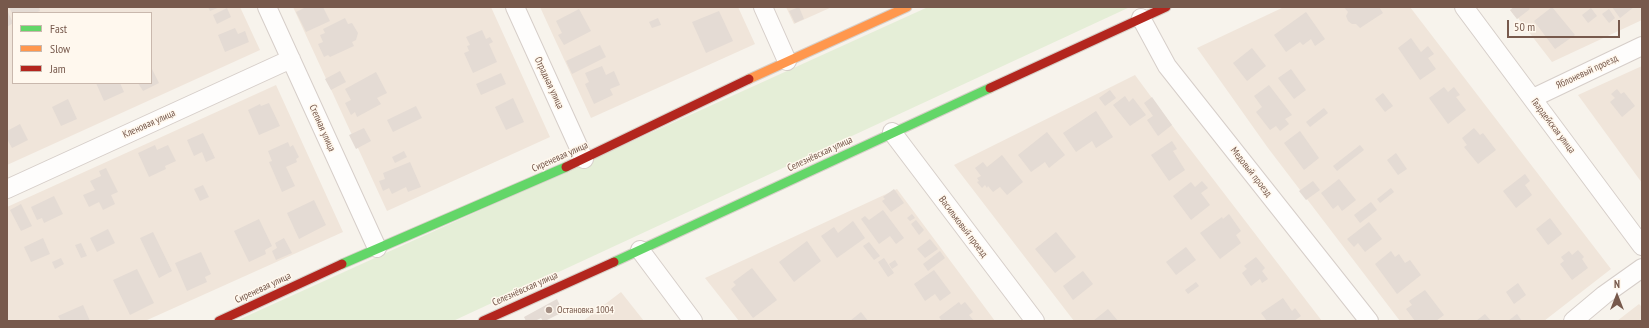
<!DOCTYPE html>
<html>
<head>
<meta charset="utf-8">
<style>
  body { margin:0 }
  #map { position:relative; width:1649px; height:328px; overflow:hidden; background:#f7f3ec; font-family:"PT Sans Narrow",sans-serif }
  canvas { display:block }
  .frame { position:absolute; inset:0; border:8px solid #77594c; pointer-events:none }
  .legend { position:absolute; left:12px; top:12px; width:140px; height:72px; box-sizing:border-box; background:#fff8ee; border:1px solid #c9b8ad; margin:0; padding:5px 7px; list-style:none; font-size:12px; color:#77594c }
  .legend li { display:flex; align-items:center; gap:8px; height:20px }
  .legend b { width:20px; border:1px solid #c9b8ad }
  .north { position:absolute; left:1597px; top:276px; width:40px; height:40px; -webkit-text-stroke:3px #fff8ee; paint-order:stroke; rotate:0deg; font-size:11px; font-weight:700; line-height:16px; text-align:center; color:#77594c }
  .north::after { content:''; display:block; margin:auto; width:14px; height:18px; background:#77594c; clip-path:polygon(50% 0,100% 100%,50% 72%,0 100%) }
  .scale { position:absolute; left:1507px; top:20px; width:113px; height:18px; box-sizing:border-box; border:2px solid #77594c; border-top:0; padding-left:5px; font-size:12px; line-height:14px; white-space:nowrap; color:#77594c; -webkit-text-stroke:3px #fff8ee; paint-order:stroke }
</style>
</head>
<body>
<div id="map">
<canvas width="1649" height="328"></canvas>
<div class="frame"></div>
<ul class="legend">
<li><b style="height:5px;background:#63d668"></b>Fast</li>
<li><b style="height:5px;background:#ff974d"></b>Slow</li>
<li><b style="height:5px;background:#b3261e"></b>Jam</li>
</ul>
<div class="north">N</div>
<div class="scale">50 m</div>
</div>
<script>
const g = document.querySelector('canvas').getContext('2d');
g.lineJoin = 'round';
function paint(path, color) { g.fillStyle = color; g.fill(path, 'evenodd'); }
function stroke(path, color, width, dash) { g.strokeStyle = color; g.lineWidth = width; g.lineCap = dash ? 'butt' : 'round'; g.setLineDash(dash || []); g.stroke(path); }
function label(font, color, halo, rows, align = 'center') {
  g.font = font + ' "PT Sans Narrow",sans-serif'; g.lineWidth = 3; g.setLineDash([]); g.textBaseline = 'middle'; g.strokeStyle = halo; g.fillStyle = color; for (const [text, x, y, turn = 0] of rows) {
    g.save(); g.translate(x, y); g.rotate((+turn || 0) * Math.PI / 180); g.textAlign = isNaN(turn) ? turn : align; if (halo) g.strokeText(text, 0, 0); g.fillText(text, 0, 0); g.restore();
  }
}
paint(new Path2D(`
  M7 7H240L260 50 7 165ZM13 13H151V83H13Z
  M293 7H491L550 137 387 211Z
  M540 7H738L755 44 591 118Z
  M786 7H832L794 24Z
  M1284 7H1410L1611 269 1544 321H1400L1268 148 1197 48Z
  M1514 7H1642V20L1552 62 1518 18 1517 19 1510 10Z
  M1642 66V183L1578 95Z
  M1135 75 1177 132 1322 321H1074L954 165Z
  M276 85 343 232 145 321H7V207Z
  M897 189 995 321H739L705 278Z
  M621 292 644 321H583Z
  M1639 304 1642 307V321H1617Z`), '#f0e5da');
paint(new Path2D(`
  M928 7H1130L453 321H236Z`), '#e5eed7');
paint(new Path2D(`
  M9 7H39L40 11 35 13H12Z
  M208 7H220L210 11Z
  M306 7H323L330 21 306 32 296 12Z
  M799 7 804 19 795 23 789 11Z
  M1344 7H1379L1383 13 1360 28 1356 24H1352L1348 21 1346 16 1348 12Z
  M1514 7H1528L1530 9 1517 19 1510 10Z
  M1552 7 1575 35 1555 49 1534 21Z
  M1612 7H1634L1620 18Z
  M227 8 231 17 217 24 213 15Z
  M1591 8 1597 16 1588 23 1582 15Z
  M579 9 591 31 564 45 558 35 562 33 556 21Z
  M1609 9 1615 18 1609 23 1602 14Z
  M7 10 13 23 7 27Z
  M719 11 733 41 706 53 692 22Z
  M1306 12 1325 39 1315 46 1311 39 1303 45 1300 42 1286 52 1274 35Z
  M345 18 348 24 352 23 358 33 356 40 352 42 354 46 330 57 328 55 324 57 318 44 323 42 320 35 325 33 323 29Z
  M658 18 661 25 652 28 649 22Z
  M235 28 238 34 245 31 249 42 225 52 218 35Z
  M482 30 486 39 490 37 493 42 489 44 497 62 473 73 464 53 469 51 467 46 470 45 466 37Z
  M1411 38 1421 52 1428 46 1434 54 1428 58 1436 69 1420 80 1398 48Z
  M600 45 606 57 572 74 566 61Z
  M1252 48 1266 66 1247 81 1233 63Z
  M602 66 606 75 614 71 620 85 610 89 613 95 594 104 585 84 589 82 585 73Z
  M151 67 159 83 143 91 138 83H151Z
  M1291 69 1306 90 1294 99 1278 78Z
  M340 71 346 82 331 90 325 79Z
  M376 72 387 93 377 98 381 104 357 117 355 112 351 115 345 103 351 100 345 89Z
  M501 73 506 84 481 95 476 84Z
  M96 83H120L124 92 104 101Z
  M1269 85 1292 115 1285 119 1289 124 1280 131 1276 126 1270 130 1256 112 1262 107 1254 96Z
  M1444 87 1448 92 1454 87 1460 95 1456 97 1466 110 1448 124 1429 98Z
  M1617 89 1621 94 1624 92 1635 106 1622 117 1610 102 1615 98 1611 94Z
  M1110 90 1116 98 1105 106 1099 98Z
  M1383 93 1393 106 1385 112 1375 99Z
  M1125 96 1129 102 1133 98 1146 115 1130 126 1113 105Z
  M1152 97 1172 125 1158 136 1147 120 1153 116 1144 103Z
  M513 98 524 122 506 130 495 107Z
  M68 99 77 119 61 126 52 107Z
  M269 103 280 126 259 135 248 110 260 104 261 106Z
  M416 106 422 118 393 132 387 120Z
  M1324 108 1328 113 1310 127 1306 122Z
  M1096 111 1113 137 1096 148 1092 141 1076 152 1063 133Z
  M20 124 28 140 12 148 7 139V131Z
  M364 128 371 141 356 149 349 135Z
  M1474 128 1480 135 1483 133 1496 150 1478 164 1464 147 1467 145 1462 138Z
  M1300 131 1319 158 1304 170 1284 143Z
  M1047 132 1065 155 1049 168 1045 162 1031 172 1018 155Z
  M203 133 215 158 206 162 202 152 194 156 187 140Z
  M1172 141 1177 149 1173 151 1185 170 1169 181 1151 155Z
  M288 142 290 147 293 145 299 157 296 159 297 162 286 167 295 186 282 192 269 162 272 161 268 151Z
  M155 145 157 150 168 145 176 161 165 166 166 169 149 177 138 153Z
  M1360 145 1364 150 1337 171 1333 166Z
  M404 151 407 157 395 163 392 157Z
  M1396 153 1407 169 1398 175 1387 160Z
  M1002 155 1023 182 1007 195 1000 187 993 192 988 186 987 188 985 185 982 188 977 182 979 181 977 178 981 176 975 168 983 162 987 167Z
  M410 162 421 187 408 192 406 187 392 194 389 188 383 191 379 181 385 179 383 173Z
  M106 168 118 192 111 195 115 204 103 210 99 202 89 207 83 195 95 190 90 181 101 176 99 171Z
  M1525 174 1530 181 1525 185 1532 195 1516 208 1503 191Z
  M1339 179 1356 200 1342 211 1338 205 1333 209 1321 193Z
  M1202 181 1208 188 1201 193 1210 205 1191 220 1173 196 1191 182 1195 187Z
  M1313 181 1320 190 1306 200 1299 191Z
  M203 185 209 197 200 201 194 189Z
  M1391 188 1394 192 1380 203 1377 199Z
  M894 189 904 203 891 212 882 201 885 199 883 197Z
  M54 196 63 214 44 223 42 218 37 220 31 207Z
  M314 200 326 225 299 239 287 213Z
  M1371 202 1377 210 1360 223 1354 215Z
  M21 204 32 226 21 231 10 210Z
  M883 210 904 238 896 244 890 236 879 244 861 219 865 216 869 220Z
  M912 214 915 218 910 221 907 218Z
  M1229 214 1241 231 1236 235 1241 243 1220 259 1200 233 1222 217 1223 219Z
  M1550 218 1562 234 1548 245 1536 229Z
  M259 219 272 246 265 250 266 254 249 262 234 231Z
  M916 220 924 230 919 235 911 224Z
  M853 221 865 238 837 258 821 236 834 227 838 233Z
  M1369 222 1382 239 1365 252 1358 243 1354 247 1347 239Z
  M108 229 115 243 97 252 90 238Z
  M153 232 172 271 159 278 140 238Z
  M1056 232 1076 257 1055 273 1035 249Z
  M43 238 50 254 31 262 24 247Z
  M284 238 292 253 276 260 272 251 277 248 275 243Z
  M930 239 938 249 925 258 917 249Z
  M807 241 821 261 794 282 779 262Z
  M869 242 880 256 874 260 863 246Z
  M81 243 87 256 81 258 75 245Z
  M1186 247 1196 260 1176 275 1166 262Z
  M1578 250 1584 257 1582 259 1588 268 1572 280 1560 264 1564 261 1561 257 1569 251 1572 255Z
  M940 251 945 258 928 271 923 264Z
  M1391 251 1395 257 1399 254 1405 263 1410 260 1421 275 1397 294 1375 264Z
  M201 252 211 274 205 277 207 282 187 291 175 263Z
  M1256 257 1265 268 1262 271 1268 279 1262 283 1260 279 1251 286 1242 273 1247 269 1244 266Z
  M61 258 64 264 55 269 52 262Z
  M884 258 894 273 888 277 878 262Z
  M895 260 898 265 892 269 889 264Z
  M752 268 777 300 753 318 731 289 736 285 733 282Z
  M137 269 154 303 130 315 113 280Z
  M934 270 951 293 940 301 935 294 925 301 914 284Z
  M1083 271 1093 284 1073 300 1063 286Z
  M1196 282 1199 286 1188 294 1185 290Z
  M1518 283 1526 295 1514 304 1506 292Z
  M1425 290 1444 315 1436 321H1415L1406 309 1412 305 1409 301Z
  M1283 298 1292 311 1295 308 1301 316 1294 321H1267L1261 313Z
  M557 299 563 312 545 321H543L541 318 535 321H526L524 317Z
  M959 302 961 305 965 302 973 312 969 315 974 321H942L939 317Z
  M83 305 90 321H61L58 316Z
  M1108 309 1118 321H1093Z
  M861 312 868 321H850Z
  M1485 314 1491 321H1476Z
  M1517 314 1522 321H1508Z`), '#e4dbd4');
const street = new Path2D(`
  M267 7 377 248
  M515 7 584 159
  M763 7 787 61
  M1464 7 1642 246
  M1141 18 1167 66 1369 321
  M1533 98 1642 46
  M892 132 1035 321
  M7 189 291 59
  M640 250 693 321
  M1573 321 1604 295 1642 268`);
const fast = new Path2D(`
  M614 262 990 88
  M342 264 566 167`);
const slow = new Path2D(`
  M749 79 907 7`);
const jam = new Path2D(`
  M990 88 1166 7
  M566 167 749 79
  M219 321 342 264
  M483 321 614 262`);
stroke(street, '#d6cec9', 20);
stroke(fast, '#d7cfc8', 11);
stroke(slow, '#d7cfc8', 11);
stroke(jam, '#d7cfc8', 11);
stroke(street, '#fefdfc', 18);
stroke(fast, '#63d668', 9);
stroke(slow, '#ff974d', 9);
stroke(jam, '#b3261e', 9);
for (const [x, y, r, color] of [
  [549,310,4,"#a48f84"]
]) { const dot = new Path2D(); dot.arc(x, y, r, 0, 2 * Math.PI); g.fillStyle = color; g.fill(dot); stroke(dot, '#fff8ee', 1.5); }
label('10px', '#77594c', '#fff8ee', [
  ["Яблоневый проезд",1587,72,-25],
  ["Отрадная улица",549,83,65],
  ["Кленовая улица",149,124,-24],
  ["Гвардейская улица",1553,126,53],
  ["Степная улица",322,128,66],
  ["Селезнёвская улица",820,154,-25],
  ["Сиреневая улица",560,157,-24],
  ["Медовый проезд",1251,172,52],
  ["Васильковый проезд",963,227,53],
  ["Сиреневая улица",263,288,-25],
  ["Селезнёвская улица",525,289,-24]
]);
label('10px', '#77594c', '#fff8ee', [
  ["Остановка 1004",557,310]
], 'left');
</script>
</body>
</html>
